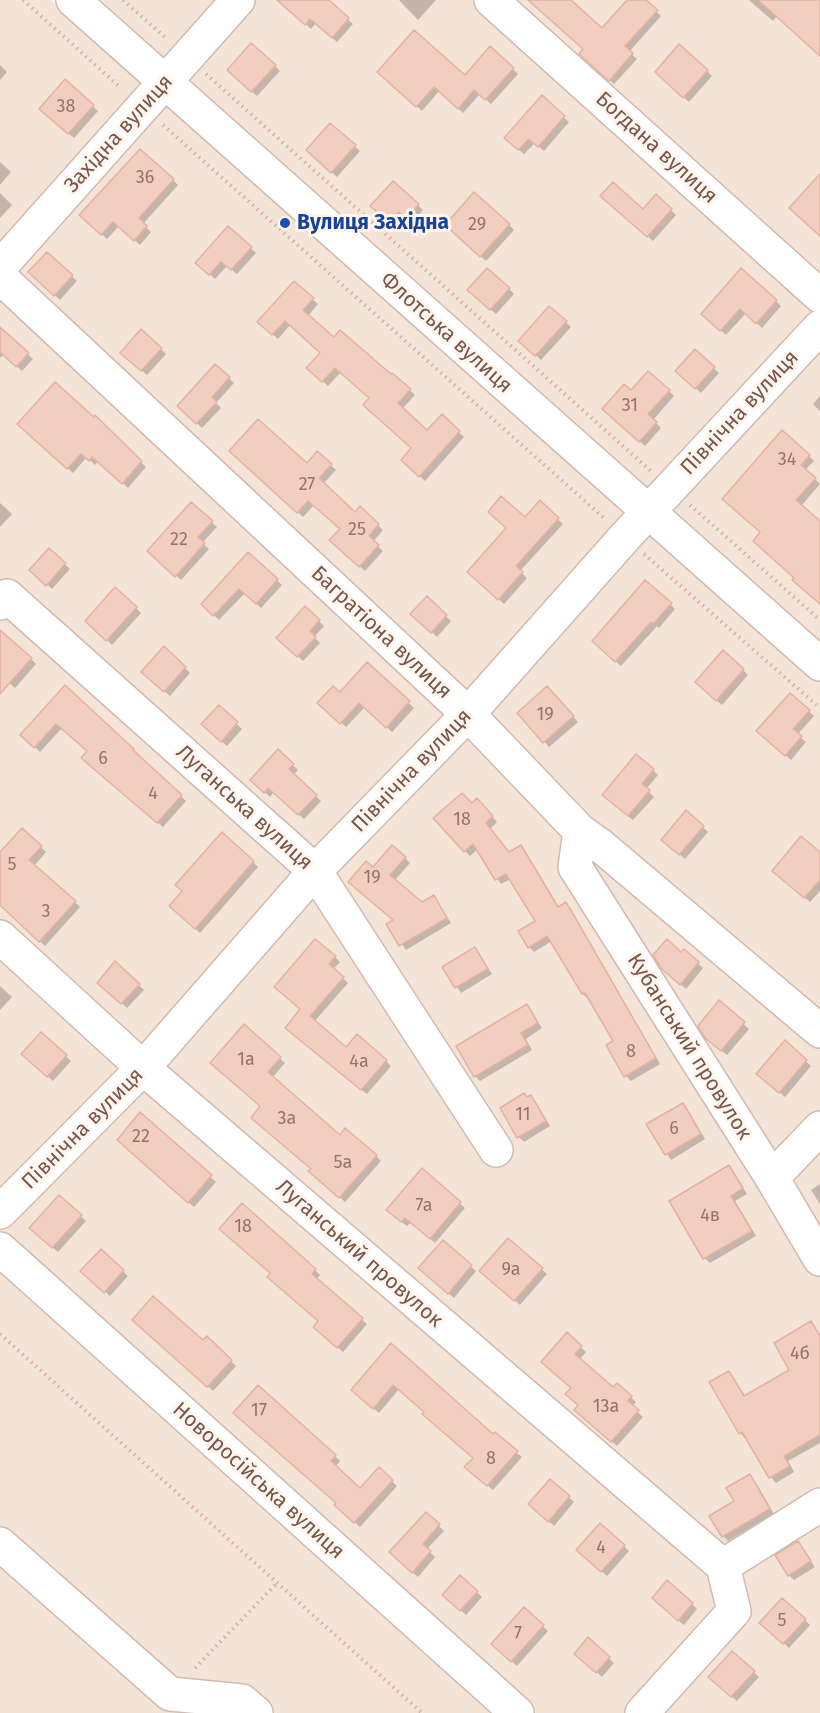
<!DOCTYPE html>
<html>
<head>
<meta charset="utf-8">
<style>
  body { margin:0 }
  canvas { display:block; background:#fcf2e8 }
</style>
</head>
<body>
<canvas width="820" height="1713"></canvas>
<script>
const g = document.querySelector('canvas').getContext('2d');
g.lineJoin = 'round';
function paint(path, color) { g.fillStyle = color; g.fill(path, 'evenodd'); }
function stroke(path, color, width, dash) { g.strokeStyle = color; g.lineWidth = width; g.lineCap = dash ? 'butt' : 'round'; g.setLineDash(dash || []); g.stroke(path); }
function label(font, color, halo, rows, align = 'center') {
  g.font = font + ' "Fira Sans",sans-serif'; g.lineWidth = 6; g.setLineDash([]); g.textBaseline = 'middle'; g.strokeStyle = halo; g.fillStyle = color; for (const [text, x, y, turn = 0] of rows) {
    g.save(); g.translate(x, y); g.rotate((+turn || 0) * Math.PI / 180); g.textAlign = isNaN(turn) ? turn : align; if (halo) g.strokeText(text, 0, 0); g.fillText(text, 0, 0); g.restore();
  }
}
paint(new Path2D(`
  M0 0H51L820 683V1713H0Z
  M100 0H820V643L648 491Z`), '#f4e3d7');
paint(new Path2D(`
  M291 0H327L353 24 337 42 316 23 311 29 291 11Z
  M399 0H436L418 20Z
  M544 0H569L602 30 629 0H644L661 16 629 52 637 59 614 84 586 59 585 49Z
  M749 0H789L820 9V55L777 16 773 21Z
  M490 48 518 74 491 104 480 94 463 113 439 91 422 111 384 77H465Z
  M0 65 7 72 0 80Z
  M275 66 280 71 257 96 234 75Z
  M707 71 712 76 689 102 662 77Z
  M65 81 98 111 74 138 46 114Z
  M542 98 569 122 544 151 535 143 524 154 511 143Z
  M331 125 360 151 337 177 313 155Z
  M0 162 11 172 0 185Z
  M173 180 178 185 143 224 151 232 140 245 119 226 107 239 86 220Z
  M393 183 423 210 413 222 405 215 395 227 372 206Z
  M0 193 12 205 0 218Z
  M607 200 643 211 671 210 676 215 653 241Z
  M509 225 514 230 486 261 452 230Z
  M228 228 256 253 237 274 227 266 215 279 198 263Z
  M47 254 77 281 60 300 30 272Z
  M742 270 781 306 762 328 746 313 726 335 708 319Z
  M294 283 318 304 308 316 334 339 391 377 392 375 415 395 402 409 427 432 442 417 464 437 425 481 408 465 413 448 371 399 341 372 328 386 314 373 322 353 290 325 278 339 259 322Z
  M509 289 514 294 496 314 474 295Z
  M550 308 571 327 541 360 520 341Z
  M0 329 33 359 22 371 4 354 0 358Z
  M142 331 166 354 147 375 122 353Z
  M695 351 719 373 701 393 677 371Z
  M216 366 234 383 216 403 221 408 202 428 179 406Z
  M669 391 674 396 653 420 661 428 645 446 609 414 631 392Z
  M820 396V411L813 404Z
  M19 424 117 440 146 467 128 488 98 461 95 465 87 457 73 473Z
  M231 451 307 465 318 453 336 470 323 484 355 514 360 508 383 530 373 542 383 551 365 571 331 540 341 529 314 505 303 517Z
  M809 456 814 461 805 470 820 484 801 506 820 523V603L796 578 762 533 729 504Z
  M0 503 12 514 0 527Z
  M540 503 563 524 520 571 527 578 504 604 474 577 508 528 525 519Z
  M191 504 217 527 202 543 209 549 181 580 149 551Z
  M49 550 70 569 52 589 31 570Z
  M248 554 282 585 261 608 245 593 219 620 203 604Z
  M427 598 451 621 437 637 413 614Z
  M670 604 675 609 659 628 657 626 621 666 599 646Z
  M136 608 141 613 112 645 87 621Z
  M305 608 324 626 314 637 320 643 303 661 278 638Z
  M0 646 31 659 36 664 15 688 0 675Z
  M164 649 190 673 170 696 148 677Z
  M367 664 414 708 392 732 365 707 346 727 320 703 340 694Z
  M743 670 748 675 722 705 702 687Z
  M65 687 186 801 163 827 88 763V752L62 728 40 752 22 735Z
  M552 694 578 722 549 747 519 713Z
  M790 695 814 716 797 735 806 742 791 760 764 736Z
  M219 707 242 729 227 746 208 729Z
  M278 751 298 770 293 775 321 801 304 819 274 792 270 797 252 780Z
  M653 770 658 775 646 789 654 797 633 820 609 800Z
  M472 805H482L497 822 490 829 510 853 521 847 526 852 559 908 566 904 571 909 660 1064 631 1081 626 1076 608 1046 615 1041 590 998 588 999 583 994 552 941 534 952 529 947 537 922 511 879 501 884 478 849 470 856 465 851Z
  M686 812 708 832 685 859 668 844Z
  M22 830 46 852 34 866 80 907 45 946 0 903V854Z
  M820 854V891L810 902 779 876Z
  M405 858 410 863 394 881 422 904 434 897 451 923 406 950 388 924 395 920 373 869Z
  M253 862 258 867 200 933 176 911Z
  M475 949 492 974 461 993 444 967Z
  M684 951 703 968 686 989 669 974Z
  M335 957 340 962 333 969 348 983 314 1022 346 1050 386 1061 391 1066 367 1094 292 1033 302 1010 281 992Z
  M115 963 144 990 127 1008 104 987Z
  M0 986 12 997 0 1010Z
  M719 1002 749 1029 727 1055 712 1043Z
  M527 1006 542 1028 526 1039 532 1050 480 1081 475 1076Z
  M244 1027 285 1063 272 1078 340 1137 376 1156 381 1161 345 1202 316 1176 312 1169 262 1107Z
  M785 1043 811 1066 785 1097 763 1079Z
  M66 1056 71 1061 53 1081 28 1059Z
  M531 1097 536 1102 550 1126 524 1142 519 1137 528 1099Z
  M683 1105 688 1110 705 1139 671 1160 648 1125Z
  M141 1114 216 1182 194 1207 168 1186Z
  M729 1167 747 1194 735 1201 756 1236 710 1263 705 1258Z
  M423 1170 465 1208 435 1243 411 1222 407 1226 393 1215Z
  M820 1184V1204L811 1190Z
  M59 1197 86 1221 58 1252 36 1233Z
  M508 1240 547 1274 520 1305 486 1276Z
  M443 1242 476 1271 454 1298 425 1273Z
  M101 1251 128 1276 110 1296 87 1276Z
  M315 1270 320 1275 316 1280 367 1324 343 1352 320 1332V1321L274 1282Z
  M811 1323 820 1335V1443L788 1461 794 1472 776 1483 771 1477 747 1437 745 1438 740 1433 729 1372 746 1397 792 1370Z
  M139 1324 203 1342 207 1339 236 1366 213 1391Z
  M567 1335 586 1352 579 1360 613 1389 617 1385 636 1402 632 1407 643 1417 617 1446 581 1415 580 1405 573 1388Z
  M391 1345 493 1436 522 1457 493 1490 472 1472 474 1458 399 1389 379 1413 358 1395Z
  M240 1418 335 1456 340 1461 335 1467 361 1490 379 1469 397 1486 360 1527 342 1510 338 1504Z
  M750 1476 755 1481 774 1514 728 1541 723 1536 736 1502Z
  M550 1481 574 1502 554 1526 535 1509Z
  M426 1514 444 1531 427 1549 435 1557 418 1577 396 1557Z
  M798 1543 815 1567 794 1580 789 1575Z
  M624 1546 629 1551 607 1576 583 1555Z
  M460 1577 482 1597 466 1615 449 1600Z
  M659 1603 692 1604 697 1609 684 1625Z
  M524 1609 548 1631 517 1666 498 1648Z
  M805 1620 810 1625 789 1648 761 1623Z
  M589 1640 614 1663 602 1677 581 1658Z
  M754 1672 759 1677 737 1701 715 1682Z`), '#0003');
const building = new Path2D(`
  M277 0H329L349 18 332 38 310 19 305 25Z
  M528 0H571L602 28 627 0H646L658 10 625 46 633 53 609 81 579 54 583 49Z
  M758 0H820V56Z
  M414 30 465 75 490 46 514 68 485 100 474 90 458 109 434 87 416 107 377 72Z
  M251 43 276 65 251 92 227 70Z
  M679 44 708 70 683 98 655 72Z
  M65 79 94 105 68 134 39 109Z
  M542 95 565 116 538 147 529 139 518 150 504 138Z
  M330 123 356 145 331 173 306 150Z
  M140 149 174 179 139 218 147 226 134 241 113 222 101 235 79 215Z
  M820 174V236L789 208Z
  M393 181 419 204 407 218 399 212 389 223 370 206Z
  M613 182 643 209 656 194 672 209 647 237 600 196Z
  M474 192 510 224 480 257 445 225Z
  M228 226 252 247 231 270 221 262 209 275 195 263Z
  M47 252 73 275 54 296 28 272Z
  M487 268 510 288 490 310 467 290Z
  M741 268 777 300 756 324 740 309 720 331 701 314Z
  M294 281 314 298 303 310 334 337 340 330 391 374 392 373 411 389 398 403 427 430 442 414 460 431 419 477 401 460 411 448 363 405 369 398 335 368 322 382 306 368 320 353 285 321 272 335 257 322Z
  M549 306 567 321 535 356 518 341Z
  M0 327 29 353 16 367 0 352Z
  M141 329 162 348 141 371 120 353Z
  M695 349 715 367 695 389 675 371Z
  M215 364 230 377 212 397 217 402 196 424 177 406Z
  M648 371 670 390 648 414 657 422 639 442 602 409 624 384 631 390Z
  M55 382 94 417 95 415 142 461 122 484 92 457 89 461 81 454 67 469 17 424Z
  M258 419 307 463 317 451 332 464 319 478 355 512 360 506 379 524 369 536 379 545 359 567 329 540 340 529 308 501 297 513 229 451Z
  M782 430 810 455 801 465 816 478 796 500 820 521V604L792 580 794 578 753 541 760 532 722 499Z
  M501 496 525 517 540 500 559 518 516 566 523 572 498 600 467 572 506 528 488 512Z
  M191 502 213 521 198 537 205 543 175 577 147 551Z
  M49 548 66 563 46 586 29 570Z
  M248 552 278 579 256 604 239 589 213 616 201 604Z
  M645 580 672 603 653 624 651 622 615 662 592 641Z
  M115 587 137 607 106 641 85 621Z
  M427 596 447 615 431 633 410 614Z
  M305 606 320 620 310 631 316 637 297 657 276 638Z
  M0 630 32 658 0 694Z
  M164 646 186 667 164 692 141 672Z
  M723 650 744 669 716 701 695 682Z
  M367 662 410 701 386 728 359 703 340 724 317 703 333 686 340 692Z
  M65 685 134 749 133 750 182 795 157 823 81 758 87 751 56 724 34 748 20 735Z
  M547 686 574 716 543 743 517 713Z
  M790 693 810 710 793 729 802 736 785 756 756 731Z
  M219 705 238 722 221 742 201 724Z
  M278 749 294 764 289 769 317 795 298 815 268 788 264 793 250 780Z
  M636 754 654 769 642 784 650 790 628 816 602 795Z
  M462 793 472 803 477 798 493 816 486 823 509 852 521 845 558 907 566 902 656 1058 624 1077 606 1045 613 1041 585 993 582 994 547 936 528 948 518 931 535 921 506 874 495 880 473 844 464 852 433 818Z
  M686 810 704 826 679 855 661 840Z
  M22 828 42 846 29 860 76 901 39 942 0 905V852Z
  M222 832 254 861 195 929 169 906 182 891 175 885Z
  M801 836 820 852V880L804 898 772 871Z
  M392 845 406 857 390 875 422 902 434 895 447 918 399 946 386 924 393 920 348 882 366 861 373 867Z
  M315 939 336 956 329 964 344 977 310 1016 346 1047 357 1034 387 1060 361 1090 285 1028 300 1009 274 987Z
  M667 939 681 952 684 949 699 962 680 985 662 969 653 955Z
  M475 947 488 969 455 988 442 967Z
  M115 961 140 984 121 1004 97 983Z
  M719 1000 745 1022 721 1051 705 1038 698 1026Z
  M527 1004 538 1023 521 1033 528 1045 474 1077 456 1046Z
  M244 1024 281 1057 268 1072 340 1135 345 1128 377 1155 339 1198 308 1171 311 1169 251 1118 260 1106 210 1063Z
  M41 1032 67 1055 47 1077 21 1054Z
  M785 1040 807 1060 779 1093 756 1074Z
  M524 1093 527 1097 531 1095 546 1121 517 1138 500 1108Z
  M683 1103 701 1134 665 1155 646 1124Z
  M140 1112 212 1175 188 1203 117 1140Z
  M729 1165 743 1188 731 1196 752 1231 703 1259 669 1201Z
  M422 1168 461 1202 430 1239 405 1218 401 1222 386 1210Z
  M59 1195 82 1215 52 1248 29 1228Z
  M242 1203 316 1269 312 1274 363 1318 337 1348 313 1327 318 1321 267 1277 270 1273 219 1229Z
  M508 1238 543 1268 514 1301 479 1271Z
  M443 1240 472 1265 448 1294 418 1268Z
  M101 1249 124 1270 104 1293 80 1271Z
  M153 1296 203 1340 207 1336 232 1360 207 1387 132 1320Z
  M811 1321 820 1336V1435L784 1456 790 1466 769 1478 742 1432 739 1434 709 1382 729 1371 744 1396 789 1370 774 1343Z
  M567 1332 582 1346 575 1354 613 1387 617 1383 632 1396 628 1401 639 1410 611 1442 574 1410 578 1405 565 1394 571 1388 541 1362Z
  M391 1343 493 1434 495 1432 518 1451 487 1486 464 1467 473 1458 422 1414 424 1412 393 1385 373 1409 351 1390Z
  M258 1385 336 1455 331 1461 360 1488 379 1467 393 1480 354 1523 334 1505 336 1503 233 1413Z
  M750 1474 770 1509 722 1537 709 1516 734 1501 726 1488Z
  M550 1479 570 1496 548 1522 528 1504Z
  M426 1512 440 1524 423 1544 431 1551 412 1573 389 1552Z
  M600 1523 625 1545 601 1572 576 1550Z
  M798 1541 811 1561 788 1576 775 1555Z
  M460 1575 478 1591 460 1611 442 1595Z
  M667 1580 693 1603 678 1621 652 1598Z
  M782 1598 806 1619 783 1644 759 1623Z
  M524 1607 544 1625 511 1662 491 1644Z
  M588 1637 610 1657 596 1673 574 1654Z
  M732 1651 755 1671 731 1697 708 1677Z`);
paint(building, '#f2cec0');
stroke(building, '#e4b3a0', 1.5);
const minor = new Path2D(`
  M73 0 820 664
  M491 0 820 296
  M0 267 238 0
  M0 277 468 714 580 831 601 846 820 1031
  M0 603 7 596 315 871 496 1150
  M580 831 575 867 772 1178 820 1259
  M0 937 143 1068 723 1566
  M772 1178 820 1128
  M0 1212 143 1068 315 871 468 714 625 537 820 327
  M0 1249 517 1713
  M0 1544 170 1694 242 1701 256 1713
  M723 1566 820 1505
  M642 1713 734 1611 723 1566`);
stroke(minor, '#d1bbb0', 36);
stroke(new Path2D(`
  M23 0 121 88
  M123 0 167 39
  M206 74 651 471
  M163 125 605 519
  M690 505 820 620
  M644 554 820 708
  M0 1334 422 1713
  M195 1668 277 1583`), '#d7b1a3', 4, [1.5, 4.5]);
stroke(minor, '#fff', 33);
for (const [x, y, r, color] of [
  [285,223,6,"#1a4fb4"]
]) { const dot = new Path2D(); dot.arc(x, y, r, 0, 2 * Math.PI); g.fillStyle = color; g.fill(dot); stroke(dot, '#fff7ef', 2); }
label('18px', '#967469', null, [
  ["38",66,107],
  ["36",145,178],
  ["29",477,225],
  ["31",630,406],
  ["34",787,460],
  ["27",307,485],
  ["25",357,530],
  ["22",179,540],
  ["19",545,715],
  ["6",103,759],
  ["4",153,794],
  ["18",462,820],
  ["5",12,865],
  ["19",372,878],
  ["3",46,912],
  ["8",631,1052],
  ["1а",246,1060],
  ["4а",359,1062],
  ["11",523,1115],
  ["3а",287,1119],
  ["6",674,1129],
  ["22",141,1137],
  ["5а",343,1163],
  ["7а",424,1206],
  ["4в",710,1216],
  ["18",243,1227],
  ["9а",511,1270],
  ["4б",800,1354],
  ["13а",606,1407],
  ["17",259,1411],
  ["8",491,1459],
  ["4",601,1548],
  ["5",782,1621],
  ["7",518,1634]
]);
label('21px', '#77564c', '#fff7ef', [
  ["Західна вулиця",119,134,-48],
  ["Богдана вулиця",656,148,42],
  ["Флотська вулиця",446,333,42],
  ["Північна вулиця",740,413,-47],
  ["Багратіона вулиця",381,633,43],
  ["Північна вулиця",412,771,-46],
  ["Луганська вулиця",244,808,42],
  ["Кубанський провулок",689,1047,58],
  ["Північна вулиця",83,1129,-45],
  ["Луганський провулок",359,1254,41],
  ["Новоросійська вулиця",258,1481,42]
]);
label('bold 21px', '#164399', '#fff7ef', [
  ["Вулиця Західна",297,223]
], 'left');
</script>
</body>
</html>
